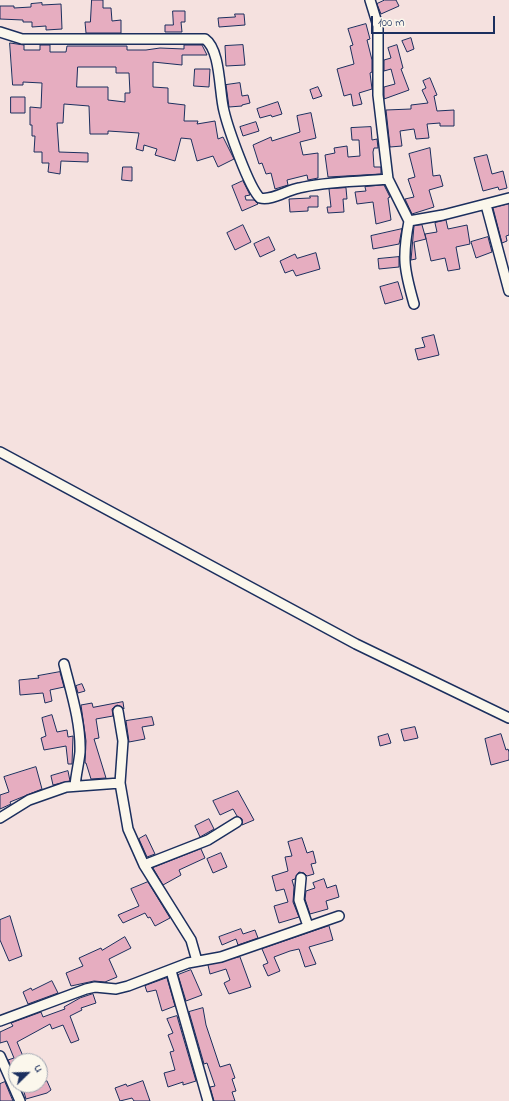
<!DOCTYPE html>
<html>
<head>
<meta charset="utf-8">
<style>
  body { margin:0 }
  #map { position:relative; width:509px; height:1101px; overflow:hidden; background:#f5e1df; font-family:"Indie Flower",sans-serif }
  canvas { display:block }
  .north { position:absolute; left:8px; top:1053px; width:40px; height:40px; box-sizing:border-box; background:#fbf7ec; border:1px solid #a1a7b3; border-radius:50%; rotate:67deg; font-size:11px; font-weight:700; line-height:16px; text-align:center; color:#1b2f5e }
  .north::after { content:''; display:block; margin:auto; width:14px; height:18px; background:#1b2f5e; clip-path:polygon(50% 0,100% 100%,50% 72%,0 100%) }
  .scale { position:absolute; left:371px; top:16px; width:124px; height:18px; box-sizing:border-box; border:2px solid #1b2f5e; border-top:0; padding-left:5px; font-size:12px; line-height:14px; white-space:nowrap; color:#1b2f5e; -webkit-text-stroke:3px #fbf7ec; paint-order:stroke }
</style>
</head>
<body>
<div id="map">
<canvas width="509" height="1101"></canvas>
<div class="north">U</div>
<div class="scale">100 m</div>
</div>
<script>
const g = document.querySelector('canvas').getContext('2d');
g.lineJoin = 'round';
function paint(path, color) { g.fillStyle = color; g.fill(path, 'evenodd'); }
function stroke(path, color, width, dash) { g.strokeStyle = color; g.lineWidth = width; g.lineCap = dash ? 'butt' : 'round'; g.setLineDash(dash || []); g.stroke(path); }
const building = new Path2D(`
  M92 0H103V8H111L112 21 121 20V33H86L85 22H90Z
  M385 0H396L399 6 381 14 377 4Z
  M42 3V5L61 4 62 29 46 30V26L32 27V22H23V20L0 19V6H14V8L31 7V4Z
  M173 11H185V22H181L182 32H165V25H173Z
  M235 14H244L245 25 219 27 218 18 235 17Z
  M366 24 370 39 367 40 372 60V72L370 73 372 89 359 93 362 104 353 106 351 94 344 96 337 69 354 64 350 46 353 45 348 29Z
  M411 38 414 49 407 52 402 41Z
  M10 43 24 45V50H40V45H50V52H66L67 46H127V50H146L160 48 184 49V45H202L207 55H182V65L153 62V87L168 88V103L185 105 184 121H198L197 124 215 121 218 139 223 137 234 159 218 167 213 156 197 161 191 139 181 138 175 161 155 155 157 149 144 145 143 151 136 149 139 133 108 131V134H90L89 106 64 104 63 123H57L59 152 88 153V162L61 161 60 174 48 172 49 163H42V152H34L35 136H32V125H30V107L41 108 42 83 23 82V85H13ZM78 67H116V73H129L130 93H125V102L108 100V87H77Z
  M243 45 245 65 226 66 225 46Z
  M397 45 403 68 401 69 409 90 384 99V87L395 84 391 69 384 71V60L391 58 388 48Z
  M195 69H210L209 87 194 86Z
  M430 78 437 95 434 96 437 111 454 110V126H440V123L427 124 429 138 416 139 414 129 400 131 402 146 390 147 386 110 411 109V105L428 103 422 90 426 88 423 81Z
  M240 83 242 96 248 95 250 103 242 105V106L229 107 226 85Z
  M318 87 322 96 313 99 310 90Z
  M11 97H25V113H11Z
  M278 102 282 114 272 117 271 115 260 118 257 109Z
  M311 113 316 138 300 142 303 155 318 153V178L308 180 307 175 287 180 288 185 275 189 271 173 266 174 262 163 259 164 253 145 271 137 272 141 300 132 297 116Z
  M256 122 259 131 243 136 240 127Z
  M371 127 372 140 377 139 378 148H374L373 152 374 167H381V174L328 177 325 155 335 153 334 148 347 146 348 157 360 156 359 140H352L351 128Z
  M430 148 433 176 440 175 443 186 429 190 434 207 412 214 405 199 414 197 408 179 415 177 409 154Z
  M487 155 492 174 503 171 507 188 499 190 498 187 483 191 474 158Z
  M123 167H132V181L122 180Z
  M243 181 250 195 245 196 246 200H254L258 204 242 211 232 186Z
  M384 185 390 197 388 198 391 220 376 224 373 202 357 204 355 192 366 191 365 187Z
  M346 188 347 199H343L344 212 328 213 327 207H331L329 189Z
  M310 196H318V207H308V211L290 212 289 199 310 198Z
  M509 204V235L506 236 507 241 502 243 493 208Z
  M446 220 448 229 467 225 470 244 456 247 460 269 448 271 445 258 431 261 425 234 437 232 435 223Z
  M243 225 251 242 235 250 227 233Z
  M422 225 426 239 414 242 416 259 411 260 414 226Z
  M402 229 399 244 373 249 371 236Z
  M269 237 275 250 260 257 254 244Z
  M488 237 492 252 476 258 471 242Z
  M316 253 320 269 296 276 293 270 285 273 280 261 295 254 297 258Z
  M399 257V267L379 269 378 259Z
  M398 282 403 299 385 304 380 287Z
  M434 335 439 355 418 360 415 349 425 347 422 338Z
  M60 672 64 687 50 690 52 701 45 703 43 693 20 695 19 680 39 678 38 676Z
  M82 684 85 691 78 693 76 686Z
  M123 702 124 709 120 706 117 705 112 709 113 716 96 719 99 738 94 739 106 778 91 779 86 763H85L86 741 81 705 92 703 93 707Z
  M52 715 57 732 67 730 68 737 73 736 72 764H68L66 746 44 750 41 738 46 736 42 718Z
  M152 717 154 725 142 727 145 739 129 742 126 721Z
  M415 727 418 738 404 741 401 730Z
  M388 734 391 743 380 746 378 737Z
  M501 734 506 750 508 749 509 752V760L491 765 485 739Z
  M36 767 42 789 10 802 11 804 0 809V795L9 792 4 777Z
  M68 771 70 781 53 785 51 776Z
  M238 791 254 820 242 825V819L237 816 233 809 220 815 213 801Z
  M209 819 214 829 200 837 195 826Z
  M146 835 155 854 147 857 139 839Z
  M302 838 307 853 313 851 316 863 311 864 314 874 307 876 304 873 299 872 295 879 292 880 294 887 293 902 299 917 279 923 274 906 288 902 284 889 276 891 272 876 288 871 285 857 292 856 288 842Z
  M201 849 205 858 179 870 181 875 163 885 153 868Z
  M221 853 227 867 213 873 207 859Z
  M324 879 327 888 336 885 339 897 326 901 328 909 310 914 305 899 306 891 315 888 313 883Z
  M148 882 170 918 155 926 150 917 148 918 145 913 123 923 118 915 139 906 131 889Z
  M10 916 22 956 9 961 0 940V920Z
  M329 926 333 940 309 947 316 964 305 967 299 949 290 951 274 957 280 971 268 976 263 965 268 963 262 949Z
  M241 929 243 934 255 930 258 938 238 945 236 939 222 945 219 937Z
  M125 937 131 948 109 959 117 977 105 982 94 981 71 986 66 973 83 966 79 958 101 948 102 950Z
  M240 957 251 987 229 994 224 983 230 980 226 969 210 974 208 965Z
  M191 970 202 995 186 1001 178 975Z
  M167 978 175 1006 162 1011 156 990 147 992 145 986Z
  M52 981 58 993 28 1004 23 992 31 988 32 990Z
  M93 994 96 1003 81 1008 82 1010 70 1016 79 1040 71 1043 63 1025 52 1029 50 1024 17 1042 25 1061H16V1077L8 1060 14 1058 7 1041 0 1043V1032L13 1026 11 1023 41 1012 43 1017 65 1009 64 1007 80 998Z
  M203 1008 206 1025 220 1067 230 1064 235 1078 232 1079 236 1091 232 1092 235 1101H214L210 1087 215 1086 207 1063 204 1064 189 1012Z
  M177 1016 196 1081 183 1085V1082L168 1087 164 1073 175 1070 170 1052 174 1051 168 1035 173 1033 167 1019Z
  M47 1081 51 1090 47 1093 26 1099 22 1085H40Z
  M143 1081 150 1101H134L132 1098 120 1101 115 1088 126 1084 127 1086Z
  M5 1082 10 1094 13 1101H0V1084Z`);
paint(building, '#e6adc0');
stroke(building, '#1b2f5e', 1);
const street = new Path2D(`
  M370 0 378 26V95L388 179
  M0 32 22 39H205C221 50 219 93 224 111 228 128 249 188 260 198 272 201 287 190 299 188 328 181 359 182 388 179L409 221 443 215 509 198
  M486 205 509 291
  M409 221C402 258 404 269 414 304
  M0 452 356 644 509 718
  M64 664C71 692 81 723 80 752 79 763 76 774 75 786
  M118 711 123 741 120 783 128 829 144 865 191 940 197 961
  M0 818 29 800 66 787 120 783
  M144 865 208 840 237 822
  M301 878 299 900 308 926
  M171 971 208 1101
  M0 1021 86 989 95 987 116 989 128 986 188 963 221 957 339 916
  M0 1056 20 1101`);
stroke(street, '#1b2f5e', 12);
stroke(street, '#fbf7ec', 9);
</script>
</body>
</html>
